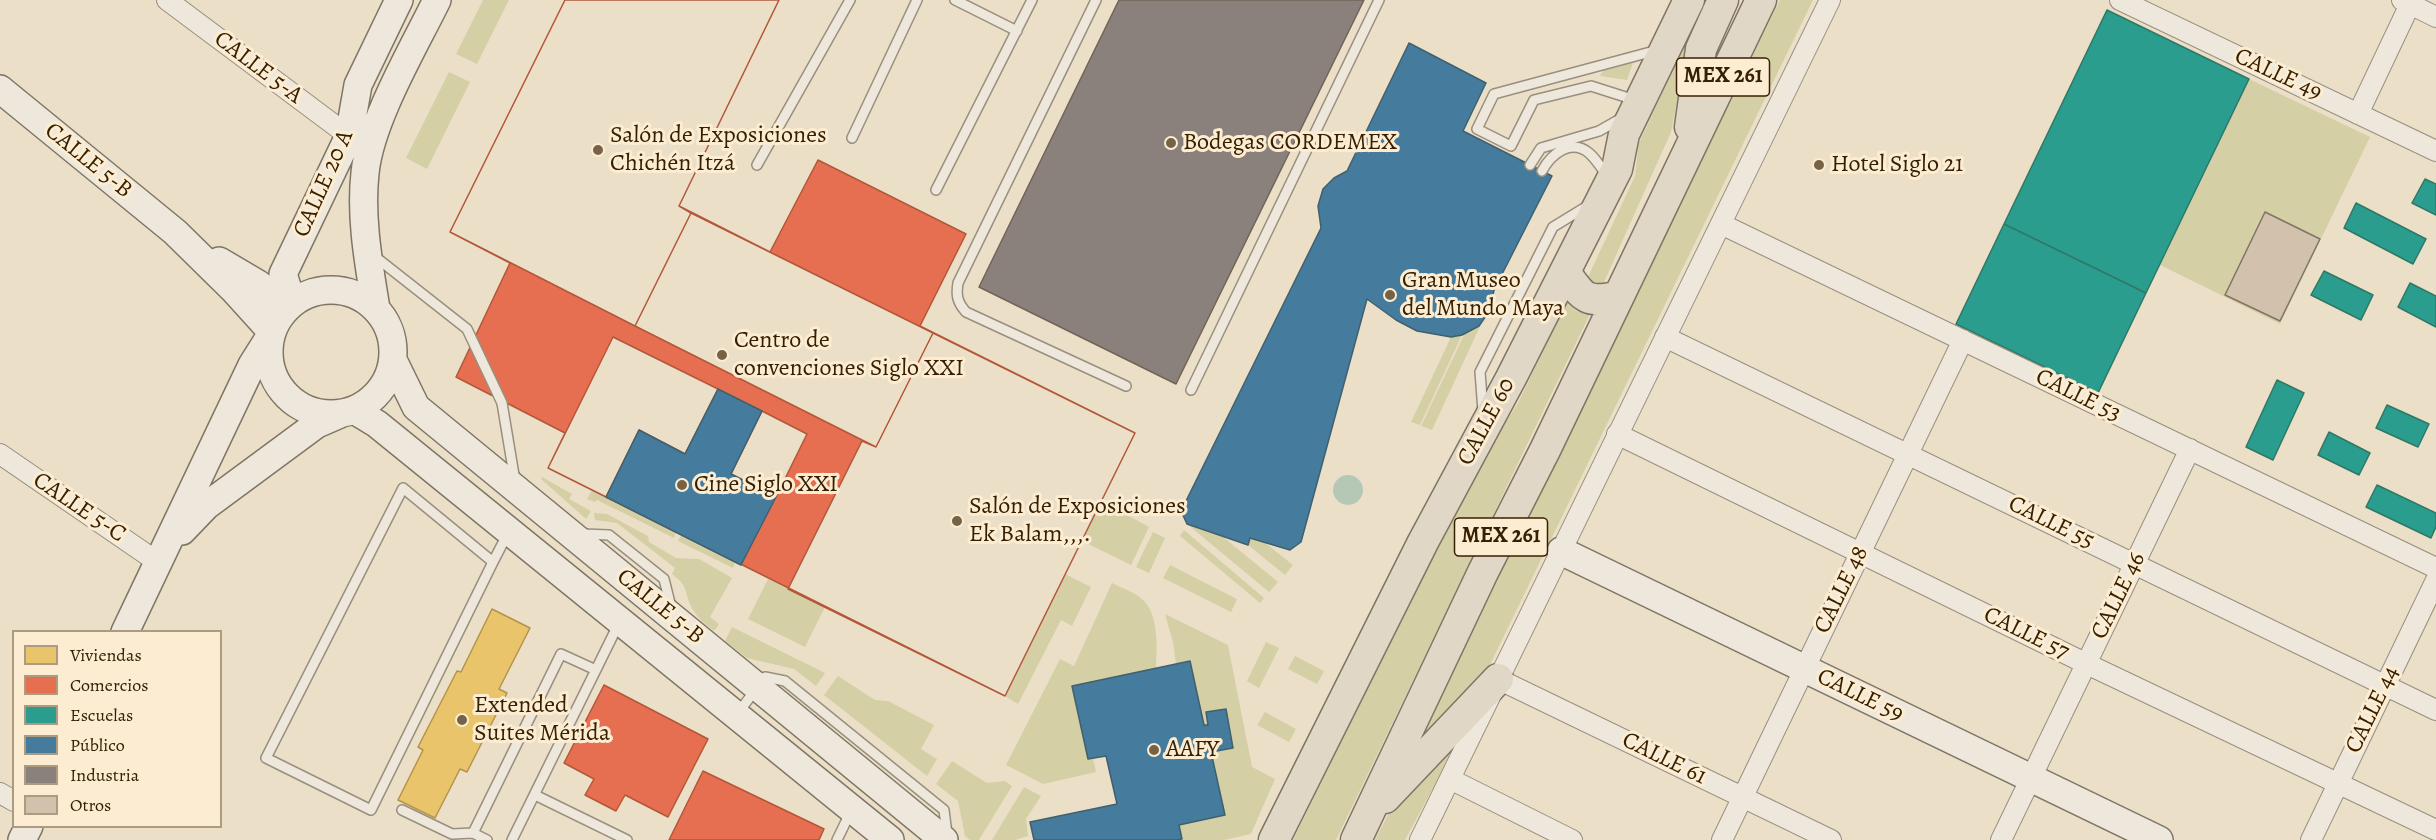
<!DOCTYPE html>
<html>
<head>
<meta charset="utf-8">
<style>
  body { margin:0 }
  #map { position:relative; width:2436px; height:840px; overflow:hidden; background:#ebdfc8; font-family:Alegreya,serif }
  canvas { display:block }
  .legend { position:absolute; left:12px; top:630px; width:210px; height:198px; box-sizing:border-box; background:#fcedd2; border:2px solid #ad9b7f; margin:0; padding:8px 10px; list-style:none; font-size:18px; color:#372002 }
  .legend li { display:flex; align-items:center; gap:12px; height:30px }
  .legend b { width:30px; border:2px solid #ad9b7f }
</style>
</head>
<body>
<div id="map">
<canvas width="2436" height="840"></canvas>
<ul class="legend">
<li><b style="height:16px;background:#e9c46a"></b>Viviendas</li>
<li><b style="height:16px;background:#e76f51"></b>Comercios</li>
<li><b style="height:16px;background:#2a9d8f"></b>Escuelas</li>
<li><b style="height:16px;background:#457b9d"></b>Público</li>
<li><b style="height:16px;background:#8a817c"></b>Industria</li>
<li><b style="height:16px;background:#d1c1ad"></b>Otros</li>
</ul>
</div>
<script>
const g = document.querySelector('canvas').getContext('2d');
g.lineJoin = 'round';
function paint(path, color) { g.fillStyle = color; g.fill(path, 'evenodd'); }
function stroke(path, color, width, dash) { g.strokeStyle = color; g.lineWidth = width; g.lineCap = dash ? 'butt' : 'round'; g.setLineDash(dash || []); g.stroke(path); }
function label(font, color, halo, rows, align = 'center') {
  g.font = font + ' Alegreya,serif'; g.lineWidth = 6; g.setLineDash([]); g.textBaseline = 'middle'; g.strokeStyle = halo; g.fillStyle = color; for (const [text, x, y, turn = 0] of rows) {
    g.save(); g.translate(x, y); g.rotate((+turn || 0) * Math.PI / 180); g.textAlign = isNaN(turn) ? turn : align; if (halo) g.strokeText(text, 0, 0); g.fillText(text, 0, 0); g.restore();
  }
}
paint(new Path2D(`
  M483 0H509L477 64 456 54Z
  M1706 0H1710L1685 63 1671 132 1601 289 1586 283 1588 277 1635 176 1639 143Z
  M1780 0H1813L1485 675 1411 755Z
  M1633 63 1627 80 1600 76 1605 67Z
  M449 72 470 82 427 169 406 158Z
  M2249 79 2370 137 2280 324 2160 265Z
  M1567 302 1576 311 1591 312 1336 840H1293L1470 478 1518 403Z
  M1482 322 1432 430 1421 426 1465 333Z
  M1462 335 1420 425 1411 422 1451 337Z
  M542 477 572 494 569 499 591 511 586 519 541 479Z
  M592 490 676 532 674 538 597 500 595 502 587 499Z
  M1101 501 1149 527 1131 565 1082 541Z
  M594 513 607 514 648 536 649 542 676 558 699 559 732 578 710 617 719 624 714 631C705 624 696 617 691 606 683 589 689 587 672 574L675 568 617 523 595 520Z
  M1187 524 1222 536 1278 582 1269 592Z
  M1184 530 1264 598 1260 603 1180 536Z
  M1153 532 1165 538 1149 573 1136 567Z
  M681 535 735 562 733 568 678 541Z
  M1250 538 1264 542 1293 565 1285 575 1248 545Z
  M1170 565 1237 599 1231 612 1163 578Z
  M1065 574 1091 587 1072 626 1061 620 1018 704 1005 696Z
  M768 579 825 607 805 647 748 619Z
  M1112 583C1122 588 1134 592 1142 599 1159 613 1157 648 1156 668L1072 687 1088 759 1093 758 1096 772 1043 784 1006 765 1060 659 1074 666Z
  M1165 614 1228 645 1252 767 1275 779 1251 834 1224 840H1177L1182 839 1179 825 1225 815 1211 752 1233 748 1226 709 1206 712 1208 725H1204L1190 661 1176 664 1173 642Z
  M732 627 825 673 816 686 794 669 747 658 725 641Z
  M1266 642 1279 648 1259 688 1247 681Z
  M1295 656 1324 671 1317 684 1288 669Z
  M838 676 875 700 888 701 934 725 921 749 937 759 927 776 824 695Z
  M1265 712 1296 729 1289 742 1257 725Z
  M1460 738 1405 840H1375L1404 784Z
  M952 761 987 783 1005 781 1012 786 979 840H970L965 836 958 801 936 784Z
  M1024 787 1041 796 1026 819 1028 836 1015 840H992Z`), '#d5cfa6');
paint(new Path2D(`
  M1333 490a15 15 0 1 1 30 0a15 15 0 1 1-30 0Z`), '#b5c8b6');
const homes = new Path2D(`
  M492 609 530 628 499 689 507 693 467 772 460 769 435 818 398 800 423 750 418 747 457 671 461 672Z`);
paint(homes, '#e9c46a');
stroke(homes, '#b4934b', 1.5);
const shops = new Path2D(`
  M565 0H779L679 206 770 252 818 160 966 234 920 326 1135 433 1005 696 548 468 565 433 456 377 510 263 450 232Z
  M565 0H779L679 206 691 213 635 326 450 232Z
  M691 213 933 333 876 447 635 326Z
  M933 333 1135 433 1005 696 788 589 862 441 876 447Z
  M613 337 718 389 685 454 639 430 606 497 548 468Z
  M762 411 807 434 776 497 731 474Z
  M604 685 708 739 668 817 625 795 616 811 585 795 594 779 564 763Z
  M703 771 824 829 819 840H669Z`);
paint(shops, '#e76f51');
stroke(shops, '#b25739', 1.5);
const schools = new Path2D(`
  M2107 10 2249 79 2146 293 2004 224Z
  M2425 179 2436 184V215L2412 203Z
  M2356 203 2426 239 2413 264 2344 228Z
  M2004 224 2146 293 2098 393 1956 324Z
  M2324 271 2373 295 2361 320 2311 295Z
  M2410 283 2436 296V327L2398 307Z
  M2277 380 2304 393 2273 460 2246 447Z
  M2387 405 2429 424 2418 447 2376 428Z
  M2329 432 2370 453 2359 475 2318 455Z
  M2377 485 2436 513V527L2431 538 2366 507Z`);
paint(schools, '#2a9d8f');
stroke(schools, '#2e7865', 1.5);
const public = new Path2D(`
  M1409 43 1486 83 1463 131 1552 176 1494 290 1490 310 1479 326 1462 335 1451 337 1417 331 1396 320 1367 299 1301 542 1290 550 1250 538 1248 545 1187 524 1181 511 1321 228 1318 206 1323 189 1334 178 1347 171Z
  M718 389 762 411 731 474 776 497 741 565 606 497 639 430 685 454Z
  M1190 661 1204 725H1208L1206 712 1226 709 1233 748 1211 752 1225 815 1179 825 1182 839 1177 840H1034L1030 822 1117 804 1106 756 1088 759 1072 686Z`);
paint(public, '#457b9d');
stroke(public, '#41606e', 1.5);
const industry = new Path2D(`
  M1119 0H1364L1176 384 979 287Z`);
paint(industry, '#8a817c');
stroke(industry, '#716457', 1.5);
const building = new Path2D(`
  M2265 212 2320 239 2280 321 2225 295Z`);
paint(building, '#d1c1ad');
stroke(building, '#7f7564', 1.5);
const lane = new Path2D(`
  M955 0 1017 31
  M1096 0 958 283C956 295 957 302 966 312L1126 386
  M1635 100 1591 86 1534 100 1511 146 1477 129 1494 94 1658 50
  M852 138 917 0
  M757 165 850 0
  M1530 165 1541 148 1599 131 1622 118
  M1542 171C1551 154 1571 138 1589 153 1597 160 1602 169 1607 176
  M936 190 1032 0
  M373 255 467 329 502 403 515 481
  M1191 390 1379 0
  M1483 411 1480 372 1553 227 1589 205
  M583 534 609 535 664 579 671 607
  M493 562 403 488 266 758 371 810 493 562 508 533
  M738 713 765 677 785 681 944 810 947 834
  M535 795 627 840
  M402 810 452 834 473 833 487 840
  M473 833 561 654 596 670
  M512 840 619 623
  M837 840 851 811`);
const street = new Path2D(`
  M167 0 349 136
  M2120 0 2436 151
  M2402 0 2436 17
  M2358 114 2412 0
  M1721 224 2436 568
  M1665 337 2436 710
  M1617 434 2087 664 2436 830
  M0 454 159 563
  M1498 679 1831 840
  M1450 779 1572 840
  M0 793 14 801
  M1420 840 1830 0
  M1722 840 1963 340
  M2001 840 2190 449
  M2311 840 2436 580`);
const secondary = new Path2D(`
  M0 89 175 232 233 289 271 331
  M219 261 258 284 288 306
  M269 352a62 62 0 1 1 124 0a62 62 0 1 1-124 0Z
  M292 302 283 274 349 136 358 85 399 0
  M376 309C369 265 360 218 365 173 370 121 414 47 437 0
  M393 360 416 407 944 840
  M354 410 377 424 890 840
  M182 531 206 506 317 424 340 414
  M1561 551 2159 840
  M125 632 252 365 269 338
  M22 840 29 826`);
const primary = new Path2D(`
  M1690 127 1701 49 1723 0
  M1565 272C1583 298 1586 304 1619 296
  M1385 798 1498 679
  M1274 840 1423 542 1511 378 1617 169 1624 134 1689 0
  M1356 840 1483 572 1545 450 1761 0`);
stroke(lane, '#998f7e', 12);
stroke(street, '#998f7e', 22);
stroke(secondary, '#7f7564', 30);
stroke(primary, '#7f7564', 33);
stroke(lane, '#eee8dc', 9);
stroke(street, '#eee8dc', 20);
stroke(secondary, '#eee8dc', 27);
stroke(primary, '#e1d7c7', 30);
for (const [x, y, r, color] of [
  [1171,143,6,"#766347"],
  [598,150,6,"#766347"],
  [1819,165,6,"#766347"],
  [1390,295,6,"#766347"],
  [722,355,6,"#766347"],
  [682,485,6,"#766347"],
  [957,521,6,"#766347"],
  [462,720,6,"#766347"],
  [1154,750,6,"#766347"]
]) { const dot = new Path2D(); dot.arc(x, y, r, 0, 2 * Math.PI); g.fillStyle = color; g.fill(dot); stroke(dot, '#fcedd2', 2); }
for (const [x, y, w] of [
  [1723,77,93],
  [1501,537,93]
]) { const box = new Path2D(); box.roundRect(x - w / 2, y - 19, w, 38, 4.5); g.fillStyle = '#fcedd2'; g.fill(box); stroke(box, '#372002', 1.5); }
label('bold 22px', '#372002', null, [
  ["MEX 261",1723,77],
  ["MEX 261",1501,537]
]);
label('24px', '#372002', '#fcedd2', [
  ["CALLE 5-A",258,68,37],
  ["CALLE 49",2278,75,25],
  ["CALLE 5-B",88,161,39],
  ["CALLE 20 A",324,184,-66],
  ["CALLE 53",2078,396,26],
  ["CALLE 60",1487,422,-62],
  ["CALLE 5-C",79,508,34],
  ["CALLE 55",2051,523,26],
  ["CALLE 48",1842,590,-64],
  ["CALLE 46",2119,596,-64],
  ["CALLE 5-B",660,607,39],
  ["CALLE 57",2026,634,26],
  ["CALLE 59",1860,696,26],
  ["CALLE 44",2373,710,-64],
  ["CALLE 61",1664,759,26]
]);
label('24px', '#372002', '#fcedd2', [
  ["Salón de Exposiciones",610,136],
  ["Chichén Itzá",610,164],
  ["Bodegas CORDEMEX",1183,143],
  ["Hotel Siglo 21",1831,165],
  ["Gran Museo",1402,281],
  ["del Mundo Maya",1402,309],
  ["Centro de",734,341],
  ["convenciones Siglo XXI",734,369],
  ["Cine Siglo XXI",694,485],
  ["Salón de Exposiciones",969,507],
  ["Ek Balam,,,.",969,535],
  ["Extended",474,706],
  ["Suites Mérida",474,734],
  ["AAFY",1166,750]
], 'left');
</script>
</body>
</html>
